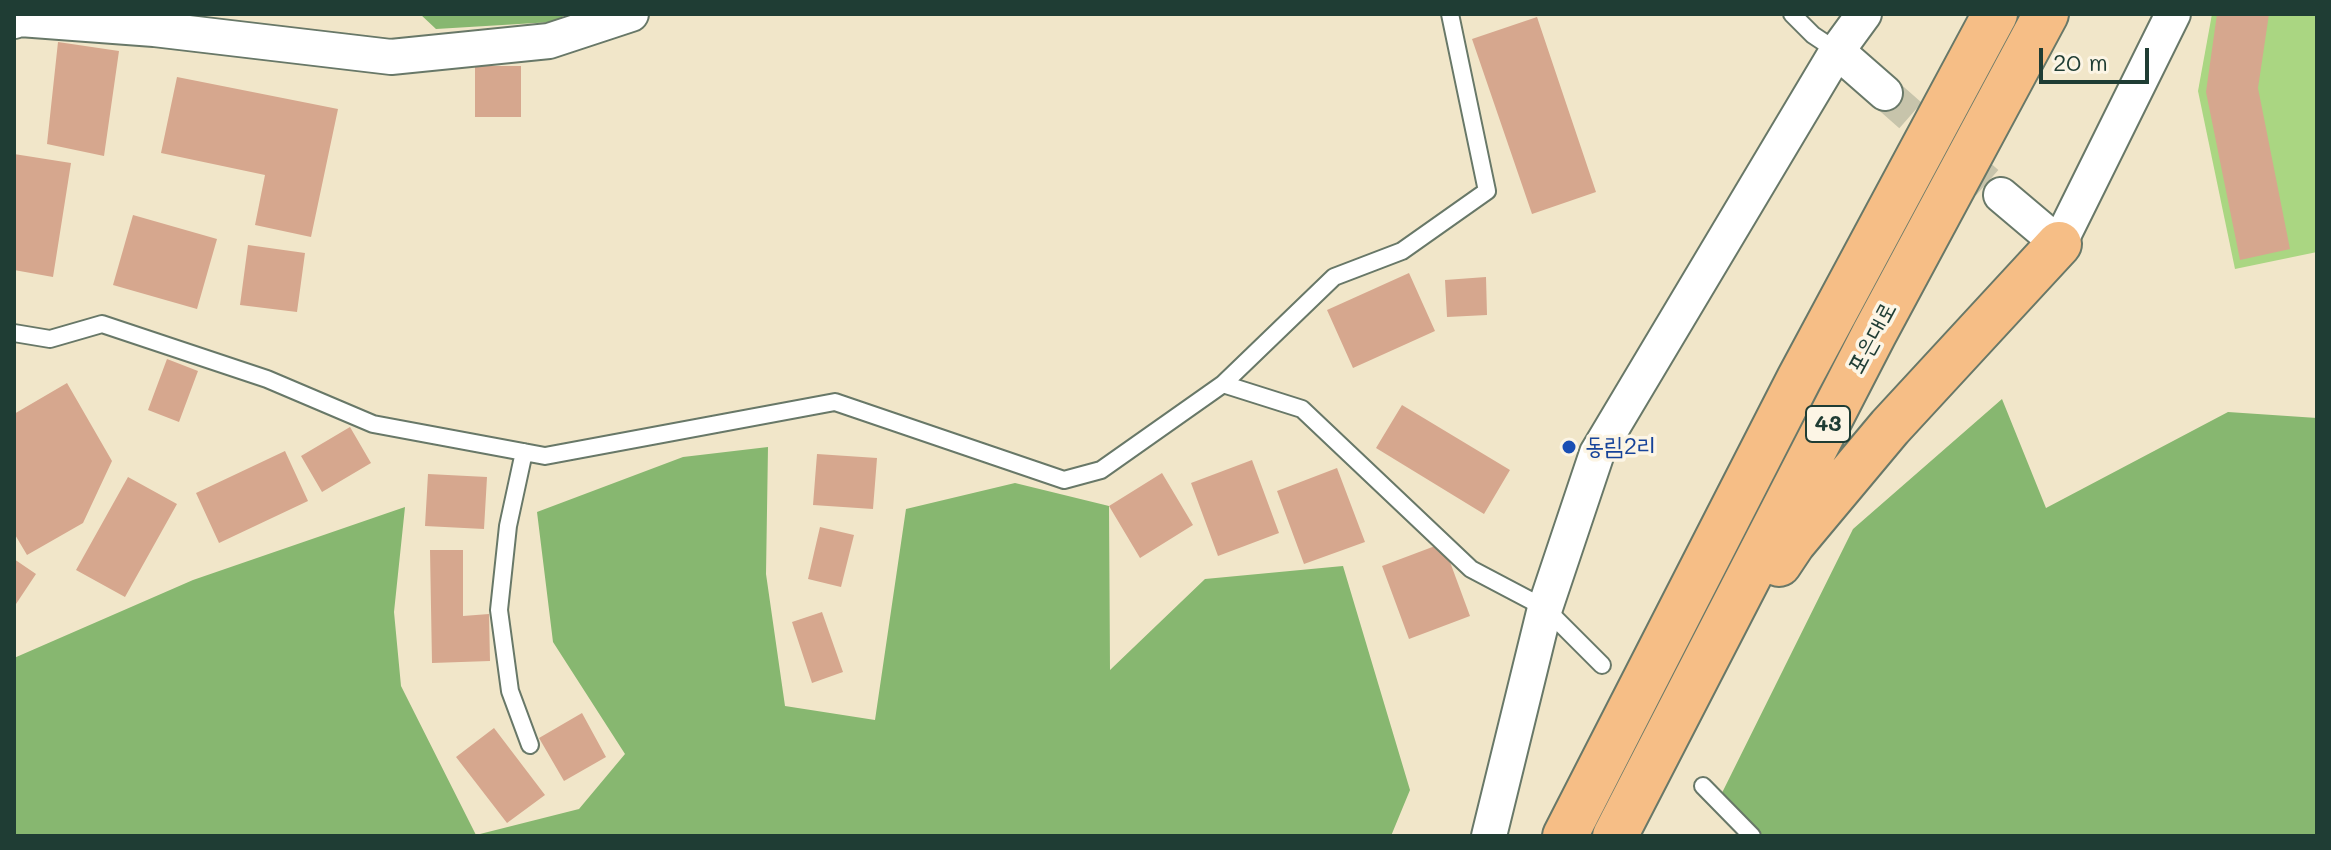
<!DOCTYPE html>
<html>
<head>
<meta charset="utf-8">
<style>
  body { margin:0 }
  #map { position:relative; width:2331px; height:850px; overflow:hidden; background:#f1e6c9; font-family:Mali,sans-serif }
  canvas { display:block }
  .frame { position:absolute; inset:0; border:16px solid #1f3d34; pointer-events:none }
  .scale { position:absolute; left:2039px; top:48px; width:110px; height:36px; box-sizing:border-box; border:4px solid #1f3d34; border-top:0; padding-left:10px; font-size:24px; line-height:28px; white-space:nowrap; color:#1f3d34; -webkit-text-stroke:6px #fcf5e5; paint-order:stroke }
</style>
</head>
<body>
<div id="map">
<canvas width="2331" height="850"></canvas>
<div class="frame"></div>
<div class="scale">20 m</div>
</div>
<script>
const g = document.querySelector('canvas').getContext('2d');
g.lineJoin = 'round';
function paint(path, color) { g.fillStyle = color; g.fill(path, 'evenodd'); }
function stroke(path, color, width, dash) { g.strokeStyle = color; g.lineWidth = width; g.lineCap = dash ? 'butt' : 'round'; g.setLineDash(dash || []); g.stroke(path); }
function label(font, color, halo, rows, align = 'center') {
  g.font = font + ' Mali,"Poor Story",sans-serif'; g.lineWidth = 7; g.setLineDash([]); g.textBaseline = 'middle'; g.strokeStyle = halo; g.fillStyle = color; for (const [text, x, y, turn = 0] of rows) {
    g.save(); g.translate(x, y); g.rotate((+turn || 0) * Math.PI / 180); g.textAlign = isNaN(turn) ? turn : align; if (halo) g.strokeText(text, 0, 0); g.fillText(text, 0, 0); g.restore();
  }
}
paint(new Path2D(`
  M2212 14H2317V252L2235 269 2198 91Z`), '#aad682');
paint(new Path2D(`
  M420 14H568L552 22 436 29Z
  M2002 399 2046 508 2228 412 2317 418V836H1744L1714 809 1853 529Z
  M768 447 766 574 785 706 875 720 906 509 1015 483 1109 506 1110 670 1205 579 1343 566 1410 790 1391 836H14V658L193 580 405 507 394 612 401 686 476 835 579 809 625 754 553 642 537 512 683 457Z`), '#87b770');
paint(new Path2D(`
  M2217 14H2269L2258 88 2290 249 2240 260 2206 92Z
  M1537 17 1596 192 1532 214 1472 39Z
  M58 42 119 51 104 156 47 144Z
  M475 66H521V117H475Z
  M177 77 338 109 311 237 255 225 265 175 161 153Z
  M14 154 71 163 53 277 14 270Z
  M133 215 217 239 197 309 113 285Z
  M248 245 305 253 297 312 240 305Z
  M1409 273 1435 331 1353 368 1327 310Z
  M1486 277 1487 315 1447 317 1445 280Z
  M167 359 198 371 179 422 148 410Z
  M67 383 112 461 83 523 27 555 14 533V414Z
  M1402 405 1510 470 1484 514 1376 448Z
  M350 427 371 463 322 492 301 456Z
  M285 451 308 501 219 543 196 493Z
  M817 454 877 458 873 509 813 505Z
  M1252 460 1279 533 1218 556 1191 483Z
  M1337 468 1365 542 1304 564 1277 491Z
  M1162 473 1193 525 1140 558 1109 506Z
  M428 474 487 477 484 529 425 526Z
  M128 477 177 504 125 597 76 570Z
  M820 527 854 535 841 587 808 579Z
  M1443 543 1470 616 1409 639 1382 566Z
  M430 550H463V616L489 614 490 661 432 663Z
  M14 559 36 574 14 607Z
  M822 612 843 672 812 683 792 622Z
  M582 713 606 757 564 781 539 738Z
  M494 728 545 795 507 823 456 757Z`), '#d6a78e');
stroke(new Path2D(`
  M1885 93 2001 195`), '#c7c4ab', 34, [34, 17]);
const lane = new Path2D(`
  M1792 14 1813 35 1837 51
  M14 333 50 339 102 324 267 379 373 424 545 456 835 402 1064 480 1101 470 1223 384 1334 277 1402 251 1487 191 1450 14
  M1223 384 1302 409 1471 569 1545 608 1602 665
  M524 452 508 526 499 610 510 691 530 745
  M1703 786 1752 836`);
const street = new Path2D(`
  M14 21 20 19 154 29 391 57 549 41 631 14
  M1837 51 1885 93
  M2001 195 2059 244 2173 14
  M1489 836 1545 608 1597 453 1837 51 1864 14`);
const highway = new Path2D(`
  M1779 564 1793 543 1890 427 2059 244
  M1565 836 1799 379 1995 14
  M1615 836 1874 334 2046 14`);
stroke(lane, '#687868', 20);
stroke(street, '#687868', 38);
stroke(highway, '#687868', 48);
stroke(lane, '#fff', 16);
stroke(street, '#fff', 34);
stroke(highway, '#f6be86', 44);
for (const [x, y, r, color] of [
  [1569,447,8,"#1a4fb4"]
]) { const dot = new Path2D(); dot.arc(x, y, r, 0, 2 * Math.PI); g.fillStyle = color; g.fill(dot); stroke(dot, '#fcf5e5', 3); }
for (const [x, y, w] of [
  [1828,424,44]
]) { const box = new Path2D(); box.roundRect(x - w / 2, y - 18, w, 36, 6); g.fillStyle = '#fcf5e5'; g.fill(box); stroke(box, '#1f3d34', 2); }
label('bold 22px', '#1f3d34', null, [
  ["43",1828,424]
]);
label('24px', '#1f3d34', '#fcf5e5', [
  ["포은대로",1872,338,-62]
]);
label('24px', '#164399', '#fcf5e5', [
  ["동림2리",1585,447]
], 'left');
</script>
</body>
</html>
